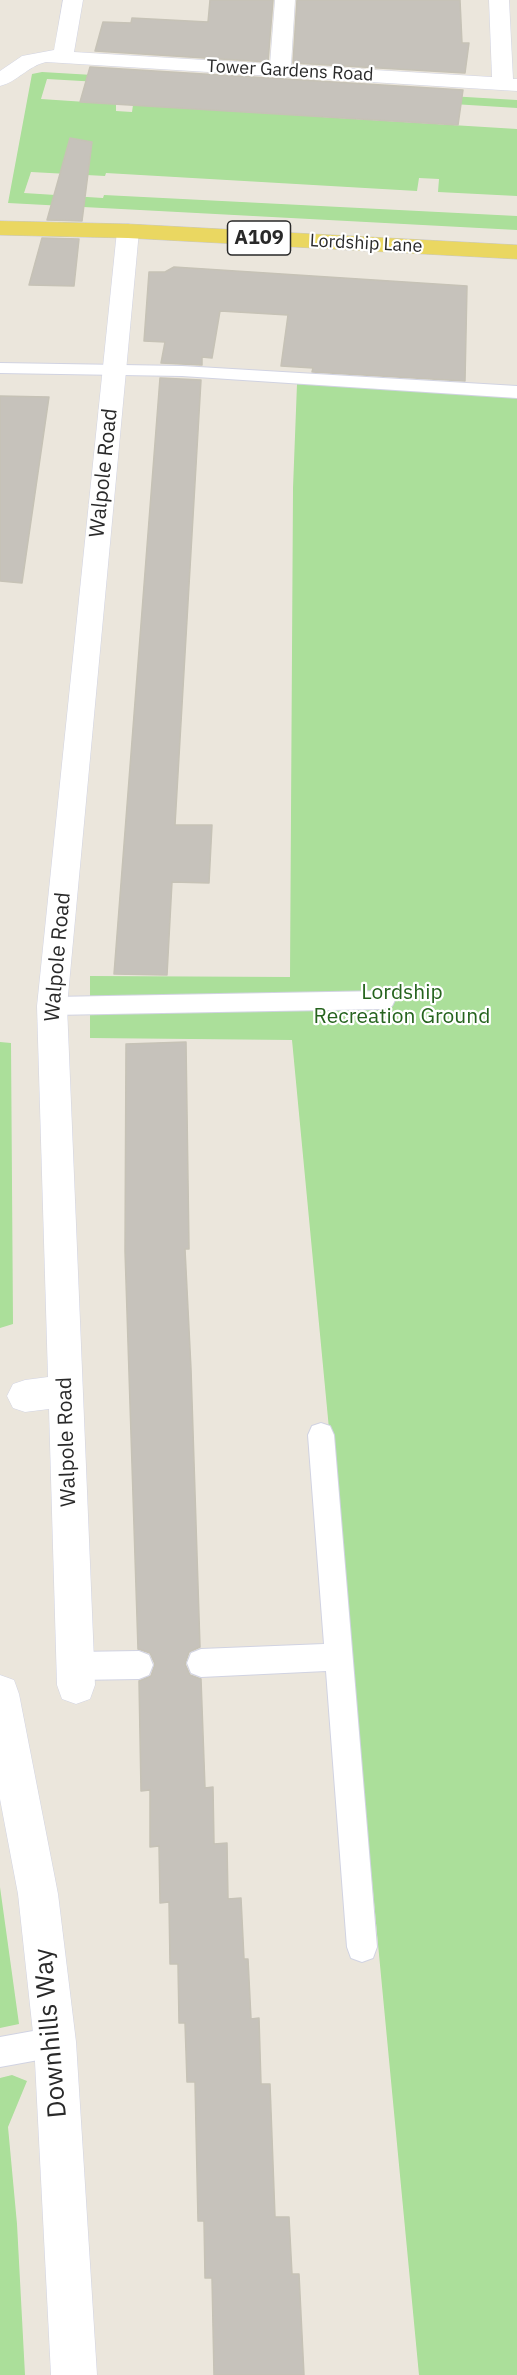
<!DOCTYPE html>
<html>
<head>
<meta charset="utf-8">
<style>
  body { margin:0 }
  canvas { display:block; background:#ebe6dc }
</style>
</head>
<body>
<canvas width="517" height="2375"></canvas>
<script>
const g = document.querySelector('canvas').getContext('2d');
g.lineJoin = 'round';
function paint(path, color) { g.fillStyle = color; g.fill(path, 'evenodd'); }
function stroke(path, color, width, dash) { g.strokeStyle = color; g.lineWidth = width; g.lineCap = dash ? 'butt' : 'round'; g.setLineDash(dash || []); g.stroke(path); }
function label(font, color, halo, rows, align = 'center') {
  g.font = font + ' "IBM Plex Sans",sans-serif'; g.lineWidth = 4.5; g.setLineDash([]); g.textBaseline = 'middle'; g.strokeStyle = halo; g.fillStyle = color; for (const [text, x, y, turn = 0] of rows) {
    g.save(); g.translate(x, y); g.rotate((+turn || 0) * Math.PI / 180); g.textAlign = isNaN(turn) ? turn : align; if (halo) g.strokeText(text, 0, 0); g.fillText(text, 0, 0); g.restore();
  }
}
paint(new Path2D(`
  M42 72 517 100V108L325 96 322 117 517 129V196L438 192 439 179 419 178 417 191 106 173 105 176 31 172 24 193 103 198 104 195 517 216V230L8 203 32 74ZM47 79 306 94 133 105 132 112 116 111V104L41 99Z
  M297 384 517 398V2375H419L292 1040 90 1038V976L290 977 293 488Z
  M0 1042 11 1043 13 1324 0 1328Z
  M0 1887 19 2024 0 2028Z
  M12 2075 27 2081 8 2127 17 2224 25 2375H0V2078Z`), '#abdf9a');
const building = new Path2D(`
  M210 0H273L268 62 95 51 103 22 131 23 132 18 208 22Z
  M297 0H460L462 43H469L465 73 293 63Z
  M90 67 463 90 458 125 80 102Z
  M70 138 92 142 82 221 47 220Z
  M42 238 79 239 74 286 29 285Z
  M174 267 467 286 465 381 312 372 313 368 281 366 288 315 220 311 212 358 202 357V365L161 363 165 342 144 341 149 272H165Z
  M160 378 201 380 175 825H212L209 883 172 882 167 975 114 974Z
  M0 396 49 397 22 583 0 581Z
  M186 1042 189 1249H185L191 1369 200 1647 189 1652 185 1664 190 1675 201 1679 205 1788 213 1787 214 1844 227 1843 228 1899 241 1898 244 1959H248L251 2019 259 2018 261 2084H270L275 2217H289L292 2274H299L304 2375H214L212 2278H205L204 2221H198L195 2082H187L185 2023H179L178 1964H170L169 1902 160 1903 159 1846 150 1847V1790L141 1791 139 1681 151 1676 155 1664 150 1653 138 1649 125 1251 126 1044Z`);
paint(building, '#c6c2bb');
stroke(building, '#c6c2b6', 1.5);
const lane = new Path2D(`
  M0 363 182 366 517 386V398L182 376 0 373Z
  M384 991 392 994 395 1000 392 1006 384 1009 52 1015 44 1012 41 1006 44 1000 52 997Z
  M321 1423 330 1426 334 1435 377 1947 373 1958 362 1962 351 1958 347 1947 326 1671 201 1677 191 1673 187 1663 191 1653 201 1649 324 1644 308 1435 312 1426Z
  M139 1651 149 1655 153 1665 149 1675 139 1679 75 1680 65 1676 61 1666 65 1656 75 1652Z
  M55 2027 66 2031 70 2042 66 2053 55 2057 0 2067V2037Z`);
const street = new Path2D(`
  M63 0H83L74 52 270 64 275 0H295L291 65 492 77 489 0H509L513 79H517V91L46 62C28 66 17 82 0 86V71L22 56 54 50Z
  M128 224 136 226 139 231 67 1006 95 1685 90 1699 76 1704 62 1699 57 1685 49 1409 25 1412 13 1408 7 1396 13 1384 25 1380 48 1377 37 1006 117 231 120 226Z`);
const secondary = new Path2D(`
  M0 1675 14 1680 19 1694 58 1894 76 2042 97 2375H51L34 2042 18 1894 0 1799Z`);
const primary = new Path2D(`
  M0 221 128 224 517 245V259L128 238 0 235Z`);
stroke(lane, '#d1d3e2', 2);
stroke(street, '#d1d3e2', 1);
stroke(secondary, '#d1d3e2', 1);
stroke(primary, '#c7c7c7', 1);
paint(lane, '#fff');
paint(street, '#fff');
paint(secondary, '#fff');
paint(primary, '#ead761');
label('18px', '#292929', '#fff', [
  ["Tower Gardens Road",290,71,3],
  ["Lordship Lane",366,244,3]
]);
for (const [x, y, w] of [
  [259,238,63]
]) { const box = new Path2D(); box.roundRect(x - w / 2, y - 17, w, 34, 4.5); g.fillStyle = '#fff'; g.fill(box); stroke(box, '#292929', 1.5); }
label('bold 20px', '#292929', null, [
  ["A109",259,238]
]);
label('21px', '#292929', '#fff', [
  ["Walpole Road",104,473,-84],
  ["Walpole Road",58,957,-85],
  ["Walpole Road",67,1442,-92]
]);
label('21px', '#25631d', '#fff', [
  ["Lordship",402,993],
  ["Recreation Ground",402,1017]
]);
label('26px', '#292929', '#fff', [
  ["Downhills Way",51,2033,-95]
]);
</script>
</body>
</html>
